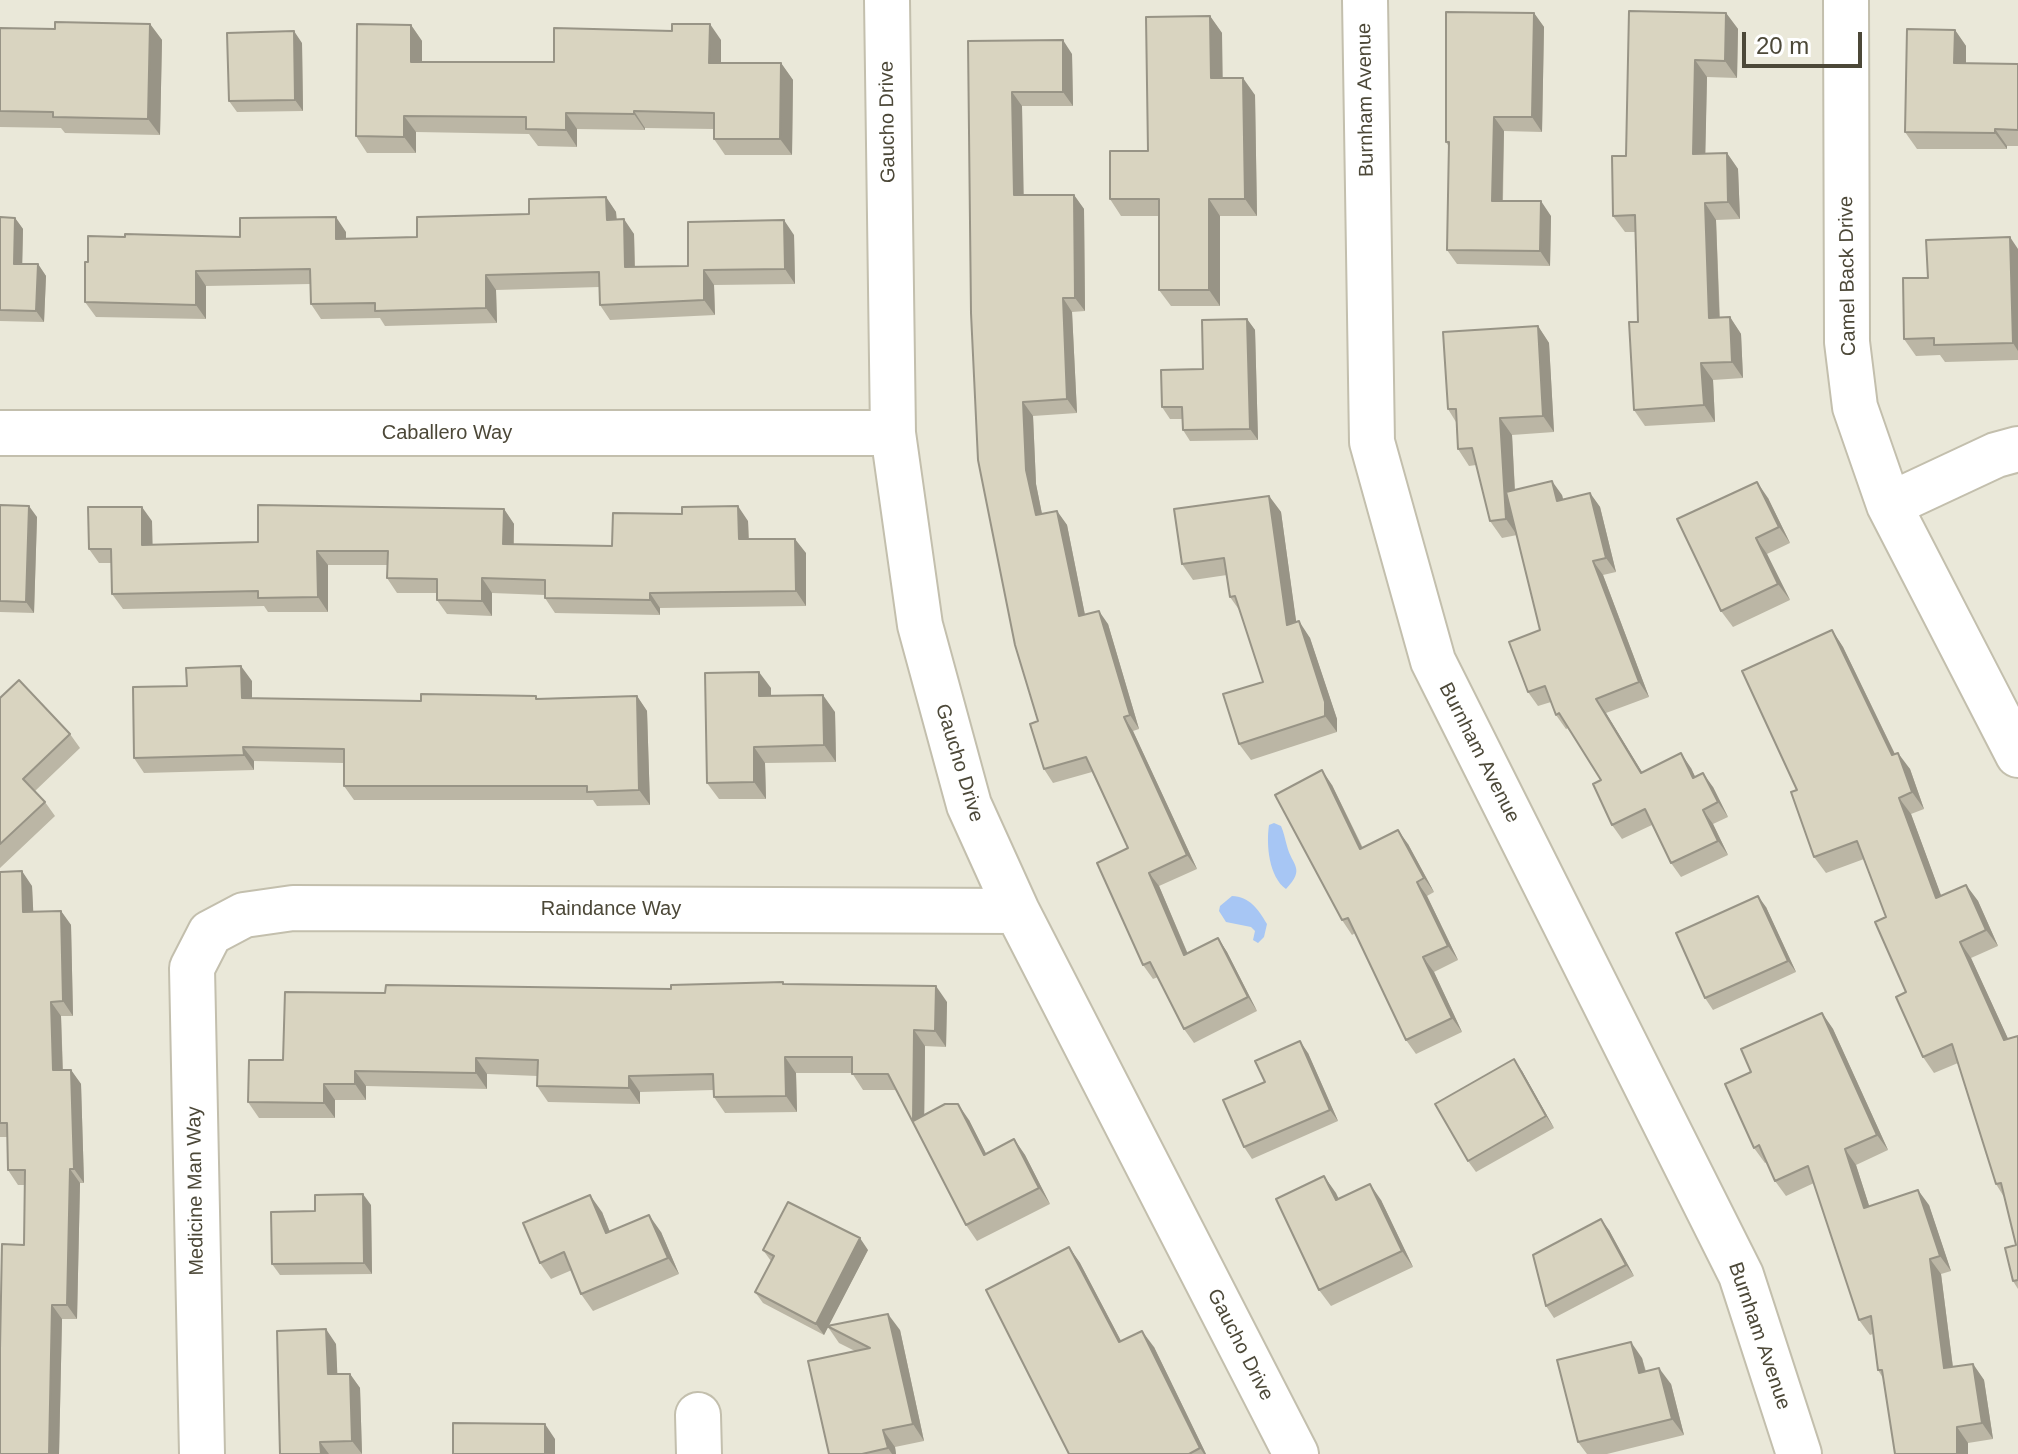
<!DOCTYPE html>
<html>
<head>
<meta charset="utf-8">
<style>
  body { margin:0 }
  #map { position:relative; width:2018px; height:1454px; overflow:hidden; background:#f6f5ec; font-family:Arial,sans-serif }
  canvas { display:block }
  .scale { position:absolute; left:1742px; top:32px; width:120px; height:36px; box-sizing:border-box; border:4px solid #4c4838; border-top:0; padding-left:10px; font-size:24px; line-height:28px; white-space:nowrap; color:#4c4838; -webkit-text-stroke:6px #fff; paint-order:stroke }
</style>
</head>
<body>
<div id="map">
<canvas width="2018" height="1454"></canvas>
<div class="scale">20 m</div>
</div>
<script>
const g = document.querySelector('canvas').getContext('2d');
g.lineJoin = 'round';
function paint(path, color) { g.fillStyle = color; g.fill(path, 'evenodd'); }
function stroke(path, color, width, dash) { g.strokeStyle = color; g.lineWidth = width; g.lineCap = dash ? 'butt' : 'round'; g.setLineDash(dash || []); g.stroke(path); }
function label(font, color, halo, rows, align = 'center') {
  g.font = font + ' Arial,sans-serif'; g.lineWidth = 8; g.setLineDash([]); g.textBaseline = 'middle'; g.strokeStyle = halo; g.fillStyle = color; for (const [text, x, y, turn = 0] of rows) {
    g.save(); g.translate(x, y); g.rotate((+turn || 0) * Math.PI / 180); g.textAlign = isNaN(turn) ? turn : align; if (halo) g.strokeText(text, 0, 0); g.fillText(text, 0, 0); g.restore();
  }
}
paint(new Path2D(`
  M0 0H2018V1454H0Z`), '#eae8d9');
paint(new Path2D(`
  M1274 823 1281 826C1284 833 1285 839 1287 846 1292 866 1306 868 1286 889 1269 877 1266 845 1269 825Z
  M1232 896C1249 896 1259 910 1267 924L1264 937 1258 943 1253 940 1255 931 1251 927 1226 922 1219 911 1220 906Z`), '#a7c6f4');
const minor = new Path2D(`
  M887 0 893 433 920 625 969 805 1017 911 1296 1454
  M1365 0 1372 442 1433 661 1741 1275 1799 1454
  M1846 0 1847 342 1855 407 1889 505 2018 755
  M0 433H893
  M1889 505 1996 455 2018 449
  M698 1415 699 1454
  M202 1454 192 968 210 933 244 915 293 908 1017 911`);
stroke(minor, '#c3bfad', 48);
stroke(minor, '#fff', 44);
paint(new Path2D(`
  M1534 13 1544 27 1542 132 1504 131 1503 201 1551 216 1550 266 1457 264 1447 250 1449 147 1446 142Z
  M1726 13 1738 29 1737 78 1707 77 1705 154 1727 153 1738 169 1740 219 1716 220 1720 318 1730 317 1741 334 1743 378 1713 380 1715 422 1645 426 1634 410 1638 322 1636 232H1625L1613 216 1626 156Z
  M1210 16 1222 33V78L1255 95 1257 216H1220V306H1171L1159 290V216H1121L1110 199 1148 151Z
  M150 24 162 40 160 135 65 133 61 128 0 127V28L55 29Z
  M411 25 422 41V62H554L721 40V63H781L793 80 792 155H725L714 139V129L645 128V130L577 129V147L538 146 529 134 416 132V153H367L356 136Z
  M1955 30 1966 46V63L2018 64V146H2007V149H1917L1905 132Z
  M968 41 1072 54 1073 106H1022L1023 195H1074L1084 209 1085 311 1072 312 1077 413 1033 416 1036 484 1042 514 1057 511 1067 525 1085 615 1108 624 1139 729 1133 731 1197 869 1159 886 1188 954 1218 938 1227 952 1257 1011 1194 1043 1184 1029 1158 977 1153 979 1143 965 1128 848 1092 772 1053 783 1044 769Z
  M302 43 303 111 237 112 229 101Z
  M606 197 616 212 617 219 634 234 635 267 688 266 794 235 795 284 714 285 715 315 610 320 600 305 599 287 496 290 497 323 385 326 380 318 321 319 311 304 310 284 206 286V319L96 317 85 302 88 262 240 237 346 232V239L417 237Z
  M0 217 15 218 23 229 22 264H38L46 276 44 322 0 321Z
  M2018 249V360L1945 362 1940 355 1916 356 1904 339 1928 278Z
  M1247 319 1255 330 1258 440 1190 441 1183 430 1182 419H1170L1162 407 1203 369Z
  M1538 326 1549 343 1554 432 1512 435 1515 490 1562 495 1563 499 1590 493 1600 507 1616 572 1603 575 1649 697 1606 713 1642 772 1691 768 1695 777 1713 787 1728 817 1713 824 1728 855 1681 877 1671 863 1652 825 1622 839 1612 825 1601 780 1568 728 1566 729 1556 715 1551 702 1538 706 1528 692 1540 630 1517 535 1502 538 1490 521 1476 465 1469 466 1458 449 1456 422 1448 409Z
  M1269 496 1281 512 1296 622 1310 638 1337 719V732L1251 760 1239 744 1263 682 1240 611 1230 597 1227 575 1193 580 1182 564Z
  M1768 498 1790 543 1767 554 1790 600 1733 627 1721 611Z
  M0 505 37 517 34 613 0 612Z
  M504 509 514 524V544L612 546 748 521 749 539 806 553V606L660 608V615L555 613 545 598V595L492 593V616L447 614 437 600V593H397L387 578V565H328V612H268L264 606 123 609 112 594V563H99L89 549 152 521V545L258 542Z
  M1832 630 1843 647 1895 754 1910 769 1924 809 1911 814 1941 896 1966 885 1978 901 1998 946 1971 958 2008 1039 2018 1036V1289L2013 1281 2016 1245 2004 1197 1996 1184 1958 1063 1934 1073 1923 1057 1886 917 1864 859 1826 873 1814 857 1797 790Z
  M252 681V698L421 701 637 696 647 711 650 805 597 806 593 800H354L344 786V763L254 761V770L144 773 134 758 187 686Z
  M771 688V696L835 712 836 762 765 763 766 799H719L707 783Z
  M0 698 70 734 80 748 35 791 45 802 55 816 0 868Z
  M1332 785 1363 848 1408 844 1434 892 1427 896 1458 960 1434 972 1462 1032 1416 1054 1406 1040 1355 933 1352 935 1342 920Z
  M0 872 32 886 33 911H61L71 925 73 1016H61L63 1070H71L81 1084 84 1183H80L77 1319H62L59 1454 24 1245 25 1185H18L8 1170 7 1137H0Z
  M1766 907 1796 972 1713 1010 1705 998Z
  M785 984 947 1002 946 1047 925 1046 924 1115 969 1120 986 1154 1014 1139 1025 1155 1050 1204 977 1241 966 1225 897 1090H863L852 1073H796L797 1112 725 1113 714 1097 713 1090 640 1092V1104L548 1102 537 1086 538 1076 487 1074V1089L366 1086V1100H335V1118H259L248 1102 283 1060 385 993 671 989Z
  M1822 1013 1833 1029 1888 1150 1856 1165 1869 1206 1929 1205 1951 1271 1941 1274 1953 1367 1973 1364 1984 1380 1993 1439 1968 1443V1454L1883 1378 1878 1370 1873 1334 1870 1335 1859 1320 1814 1183 1786 1196 1775 1181 1767 1162 1765 1163 1754 1148 1751 1072Z
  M1308 1053 1338 1121 1252 1159 1244 1147 1265 1082Z
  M1522 1071 1554 1128 1476 1172 1468 1161Z
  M1324 1176 1338 1198 1381 1200 1413 1267 1331 1306 1319 1290Z
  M371 1205 372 1274 280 1275 272 1264 315 1211Z
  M602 1212 610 1232H661L679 1274 593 1311 581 1294 572 1270 551 1279 540 1263Z
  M1609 1230 1634 1276 1554 1318 1546 1306Z
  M1069 1247 1080 1263 1121 1341 1154 1347 1206 1454H1069Z
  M763 1250H868L828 1326 900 1330 924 1441 895 1447 896 1454H829L855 1351 839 1343 828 1327 824 1335 763 1303 755 1292 771 1261Z
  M336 1344 337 1374H350L360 1388 362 1454H280Z
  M1642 1358 1646 1371 1671 1384 1684 1435 1607 1454H1587L1578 1442Z`), '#bbb6a5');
paint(new Path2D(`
  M1534 13 1544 27 1542 132 1532 117Z
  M1726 13 1738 29 1737 78 1725 61Z
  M1210 16 1222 33 1223 95 1211 78Z
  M150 24 162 40 160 135 148 119Z
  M710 24 721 40V80L709 63Z
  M411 25 422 41V79L411 62Z
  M1955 30 1966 46V80L1954 63Z
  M294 31 302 43 303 111 295 100Z
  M1063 40 1072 54 1073 106 1063 92Z
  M1695 60 1707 77 1705 170 1693 154Z
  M781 63 793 80 792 155 780 139Z
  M1243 78 1255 95 1257 216 1245 199Z
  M1012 92 1022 106 1024 209 1014 195Z
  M634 111 645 128V130L634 114Z
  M566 113 577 129V147L566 130Z
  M404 116 416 132V153L404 137Z
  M1494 117 1504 131 1502 215 1492 201Z
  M1995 129 2007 146V149L1995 133Z
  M1727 153 1738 169 1740 219 1728 202Z
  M1074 195 1084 209 1085 311 1075 298Z
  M606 197 616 212 617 234 607 220Z
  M1209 199 1220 216V306L1209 290Z
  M1541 201 1551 216 1550 266 1540 251Z
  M1705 203 1716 220 1720 335 1709 318Z
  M336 217 346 232V254L336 239Z
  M15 218 23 229 22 275 14 264Z
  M624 219 634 234 635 282 625 267Z
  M784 220 794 235 795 284 785 269Z
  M2010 237 2018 249V351L2013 343Z
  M38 264 46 276 44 322 36 311Z
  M704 270 714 285 715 315 704 300Z
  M196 271 206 286V319L196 305Z
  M486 275 496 290 497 323 486 308Z
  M1063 298 1072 312 1077 413 1067 399Z
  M1730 317 1741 334 1743 378 1732 362Z
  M1247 319 1255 330 1258 440 1250 429Z
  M1538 326 1549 343 1554 432 1543 416Z
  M1701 363 1713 380 1715 422 1704 405Z
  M1023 402 1033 416 1036 484 1045 529 1036 515 1026 470Z
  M1500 418 1512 435 1517 535 1506 519Z
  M1552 481 1562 495 1567 515 1557 501Z
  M1757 482 1768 498 1790 543 1779 527Z
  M1590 493 1600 507 1616 572 1606 558Z
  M1269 496 1281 512 1299 642 1287 625Z
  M29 506 37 517 34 613 26 602Z
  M738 506 748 521 749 554 739 539Z
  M142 507 152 521 153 559 142 545Z
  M504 509 514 524 513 559 503 544Z
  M1057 511 1067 525 1088 630 1079 616Z
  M1756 538 1767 554 1790 600 1778 584Z
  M795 539 806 553V606L796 591Z
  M317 551 328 565V612L318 597Z
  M1593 561 1603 575 1649 697 1639 682Z
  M482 578 492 593V616L482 601Z
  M650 593 660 608V615L650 600Z
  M1099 611 1108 624 1139 729 1130 715Z
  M1299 621 1310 638 1337 719V732L1325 716Z
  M1832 630 1843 647 1903 771 1892 755Z
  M241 666 252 681V712L242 698Z
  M759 672 771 688V713L759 696Z
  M823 695 835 712 836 762 824 745Z
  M637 696 647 711 650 805 639 790Z
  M1596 699 1606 713 1651 787 1641 773Z
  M1124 717 1133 731 1197 869 1187 855Z
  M243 747 254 761V770L244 755Z
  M754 747 765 763 766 799 754 782Z
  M1681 753 1691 768 1703 793 1693 778Z
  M1898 753 1910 769 1924 809 1912 792Z
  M1322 770 1332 785 1370 864 1360 849Z
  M1703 773 1713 787 1728 817 1718 802Z
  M1899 798 1911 814 1948 914 1936 898Z
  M1703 810 1713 824 1728 855 1718 841Z
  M1398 830 1408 844 1434 892 1424 878Z
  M22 871 32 886 34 926 23 912Z
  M1149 873 1159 886 1194 969 1184 955Z
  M1417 882 1427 896 1458 960 1448 946Z
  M1966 885 1978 901 1998 946 1986 930Z
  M1758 896 1766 907 1796 972 1788 961Z
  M61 911 71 925 73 1016 63 1001Z
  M1218 938 1227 952 1257 1011 1248 997Z
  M1960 942 1971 958 2016 1056 2004 1040Z
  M1423 957 1434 972 1462 1032 1452 1018Z
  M936 986 947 1002 946 1047 935 1031Z
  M51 1002 61 1016 63 1084 53 1070Z
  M1822 1013 1833 1029 1888 1150 1877 1135Z
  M914 1030 925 1046 924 1137 913 1121Z
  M1300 1041 1308 1053 1338 1121 1330 1110Z
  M785 1057 796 1073 797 1112 786 1096Z
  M476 1058 487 1074V1089L476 1073Z
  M1514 1059 1522 1071 1554 1128 1546 1116Z
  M71 1070 81 1084 84 1183 74 1169Z
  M355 1071 366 1086V1100L355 1084Z
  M629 1076 640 1092V1104L629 1088Z
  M324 1084 335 1100V1118L324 1103Z
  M958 1104 969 1120 995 1171 984 1155Z
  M1014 1139 1025 1155 1050 1204 1039 1188Z
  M1845 1149 1856 1165 1875 1224 1864 1208Z
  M70 1169 80 1183 77 1319 67 1305Z
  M1324 1176 1336 1193 1347 1216 1336 1200Z
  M1370 1184 1381 1200 1413 1267 1402 1251Z
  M1918 1190 1929 1205 1951 1271 1940 1256Z
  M363 1194 371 1205 372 1274 364 1263Z
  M590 1195 602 1212 617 1250 606 1233Z
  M649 1215 661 1232 679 1274 668 1258Z
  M1601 1219 1609 1230 1634 1276 1626 1265Z
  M860 1238 868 1250 824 1335 816 1324Z
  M1069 1247 1080 1263 1130 1358 1119 1342Z
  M1930 1259 1941 1274 1955 1384 1944 1368Z
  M52 1305 62 1319 59 1454H49Z
  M888 1314 900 1330 924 1441 913 1424Z
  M326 1329 336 1344 338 1388 328 1374Z
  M1142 1331 1154 1347 1206 1454H1204L1200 1448Z
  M1631 1342 1642 1358 1650 1390 1639 1373Z
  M1973 1364 1984 1380 1993 1439 1982 1423Z
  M1659 1368 1671 1384 1684 1435 1672 1419Z
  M350 1374 360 1388 362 1454 352 1441Z
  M545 1424 555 1439V1454H545Z
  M1957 1427 1968 1443V1454H1957Z
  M883 1430 895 1447 896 1454H892L888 1448Z
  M320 1442 329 1454H321Z`), '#989486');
const building = new Path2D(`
  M1629 11 1726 13 1725 61 1695 60 1693 154 1727 153 1728 202 1705 203 1709 318 1730 317 1732 362 1701 363 1704 405 1634 410 1629 322H1638L1635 215 1613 216 1612 156H1626Z
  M1446 12 1534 13 1532 117H1494L1492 201H1541L1540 251 1447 250 1449 142H1446Z
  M1210 16 1211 78H1243L1245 199H1209V290H1159V199H1110V151H1148L1146 17Z
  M55 22 150 24 148 119 53 117V112L0 111V28L55 29Z
  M357 24 411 25V62H554V28L672 31V24H710L709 63H781L780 139H714V113L634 111V114L566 113V130L526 129V117L404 116V137L356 136Z
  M1907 29 1955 30 1954 63 2018 64V130L1995 129V133L1905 132Z
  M294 31 295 100 229 101 227 33Z
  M1063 40V92H1012L1014 195H1074L1075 298H1063L1067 399 1023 402 1026 470 1036 515 1057 511 1079 616 1099 611 1130 715 1124 717 1187 855 1149 873 1184 955 1218 938 1248 997 1184 1029 1150 962 1143 965 1097 863 1128 848 1086 757 1044 769 1030 724 1038 721 1015 645 978 460 971 313 968 41Z
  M606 197 607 220 624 219 625 267 688 266V222L784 220 785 269 704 270V300L600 305 599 272 486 275V308L375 311V303L311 304 310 269 196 271V305L85 302V262H88V236L125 237V234L240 237V218L336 217V239L417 237V217L529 214V199Z
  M0 217 15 218 14 264H38L36 311 0 310Z
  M2010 237 2013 343 1934 345V338L1904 339 1903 278H1928L1926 240Z
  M1247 319 1250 429 1183 430 1182 407H1162L1161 370 1203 369 1202 320Z
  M1538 326 1543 416 1500 418 1506 519 1490 521 1472 448 1458 449 1456 409H1448L1443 332Z
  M1552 481 1557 501 1590 493 1606 558 1593 561 1639 682 1596 699 1641 773 1681 753 1693 778 1703 773 1718 802 1703 810 1718 841 1671 863 1645 809 1612 825 1593 784 1601 780 1559 713 1556 715 1545 686 1528 692 1509 642 1540 630 1506 492Z
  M1757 482 1779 527 1756 538 1778 584 1721 611 1677 519Z
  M1269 496 1287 625 1299 621 1325 702V716L1239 744 1223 694 1263 682 1235 596 1230 597 1224 558 1182 564 1174 509Z
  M0 505 29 506 26 602 0 601Z
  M258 505 504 509 503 544 612 546 613 513 682 514V507L738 506 739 539H795L796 591 650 593V600L545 598V580L482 578V601L437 600V579L387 578 388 551H317L318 597 258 598V591L112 594 111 549H89L88 507H142V545L258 542Z
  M1832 630 1892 755 1898 753 1912 792 1899 798 1936 898 1966 885 1986 930 1960 942 2004 1040 2018 1036V1280L2013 1281 2005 1248 2016 1245 2001 1183 1996 1184 1952 1044 1923 1057 1896 997 1906 992 1875 922 1886 917 1857 841 1814 857 1791 792 1797 790 1742 671Z
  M241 666 242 698 421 701V694L536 696V699L637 696 639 790 587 792V786H344V749L243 747 244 755 134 758 133 687 187 686 186 668Z
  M759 672V696L823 695 824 745 754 747V782L707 783 705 673Z
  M19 680 70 734 23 779 45 802 0 844V698Z
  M1322 770 1360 849 1398 830 1424 878 1417 882 1448 946 1423 957 1452 1018 1406 1040 1348 918 1342 920 1275 795Z
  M22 871 23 912 61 911 63 1001 51 1002 53 1070H71L74 1169H70L67 1305H52L49 1454H0V1349L2 1244 24 1245 25 1170H8L7 1123H0V872Z
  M1758 896 1788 961 1705 998 1676 933Z
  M783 982V984L936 986 935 1031 914 1030 913 1121 945 1104H958L984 1155 1014 1139 1039 1188 966 1225 888 1074H852V1057H785L786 1096 714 1097 713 1074 629 1076V1088L537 1086 538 1060 476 1058V1073L355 1071V1084H324V1103L248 1102 249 1060H283L285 992 385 993 386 985 671 989V985Z
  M1822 1013 1877 1135 1845 1149 1864 1208 1918 1190 1940 1256 1930 1259 1944 1368 1973 1364 1982 1423 1957 1427V1454H1895L1882 1370H1878L1871 1316 1859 1320 1808 1166 1775 1181 1759 1145 1754 1148 1725 1084 1751 1072 1741 1049Z
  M1300 1041 1330 1110 1244 1147 1223 1100 1265 1082 1255 1061Z
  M1514 1059 1546 1116 1468 1161 1435 1104Z
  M1324 1176 1336 1200 1370 1184 1402 1251 1319 1290 1276 1199Z
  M363 1194 364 1263 272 1264 271 1212 315 1211V1195Z
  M590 1195 606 1233 649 1215 668 1258 581 1294 564 1252 540 1263 523 1223Z
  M788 1202 860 1238 816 1324 755 1292 774 1256 763 1250Z
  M1601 1219 1626 1265 1546 1306 1533 1255Z
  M1069 1247 1119 1342 1142 1331 1200 1448 1189 1454H1069L986 1290Z
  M888 1314 913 1424 883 1430 888 1448 862 1454H829L808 1361 870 1348 827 1326Z
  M326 1329 328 1374H350L352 1441 320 1442 321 1454H280L277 1331Z
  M1631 1342 1639 1373 1659 1368 1672 1419 1578 1442 1557 1360Z
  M453 1423 545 1424V1454H453Z`);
paint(building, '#d9d4c0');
stroke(building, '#989486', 2);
label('20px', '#4c4838', '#fff', [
  ["Burnham Avenue",1366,100,-91],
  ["Gaucho Drive",888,122,-91],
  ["Camel Back Drive",1848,276,-91],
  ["Caballero Way",447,433],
  ["Burnham Avenue",1479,753,63],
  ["Gaucho Drive",959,763,73],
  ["Raindance Way",611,909],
  ["Medicine Man Way",196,1191,-91],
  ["Burnham Avenue",1759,1336,71],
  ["Gaucho Drive",1240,1345,63]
]);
</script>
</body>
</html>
